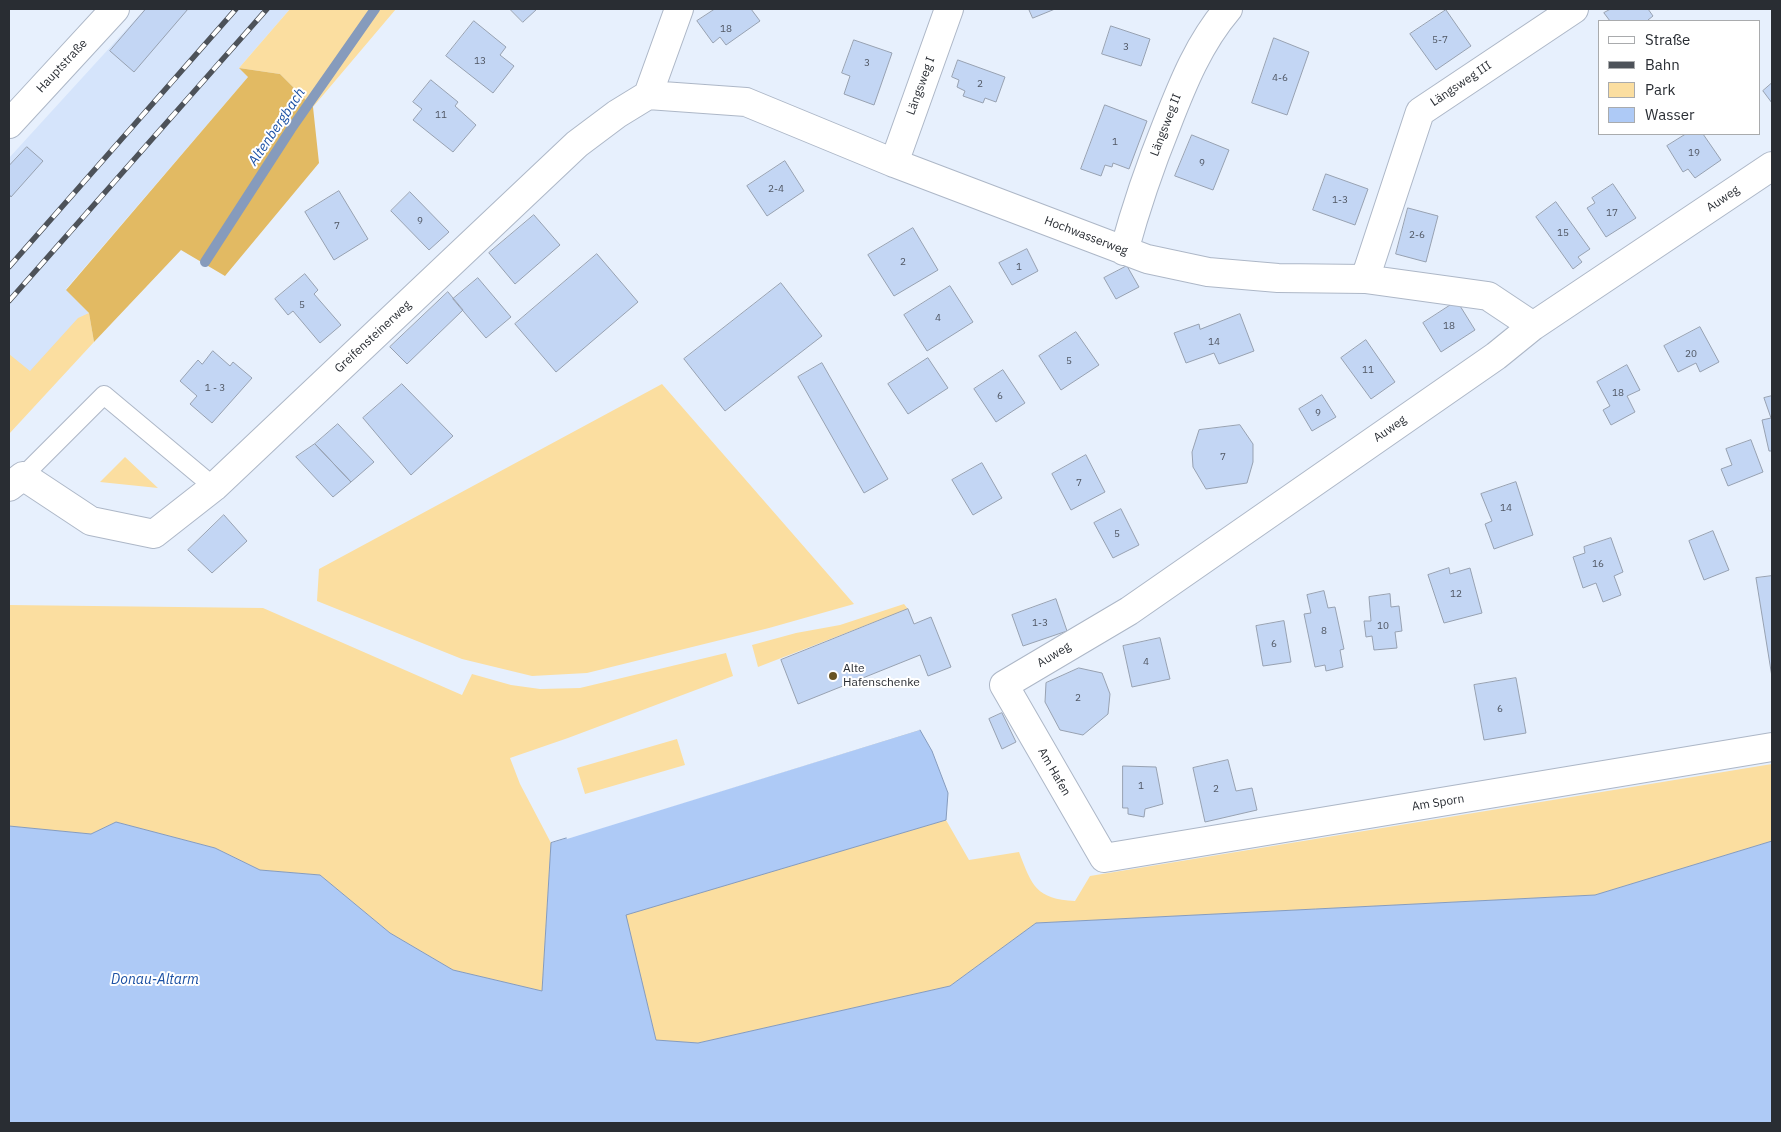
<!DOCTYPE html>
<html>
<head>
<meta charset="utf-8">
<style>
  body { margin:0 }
  #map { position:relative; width:1781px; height:1132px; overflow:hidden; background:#e7f0fd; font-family:"IBM Plex Sans",sans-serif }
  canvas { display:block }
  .frame { position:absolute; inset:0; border:10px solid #292d33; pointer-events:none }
  .legend { position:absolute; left:1598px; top:20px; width:162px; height:115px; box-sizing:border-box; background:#fff; border:1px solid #a9abad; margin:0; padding:6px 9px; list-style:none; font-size:15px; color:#292d33 }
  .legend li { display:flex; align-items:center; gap:10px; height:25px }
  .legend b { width:25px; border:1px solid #a9abad }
</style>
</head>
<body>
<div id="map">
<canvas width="1781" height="1132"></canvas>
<div class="frame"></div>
<ul class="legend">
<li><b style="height:6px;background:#fff"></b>Straße</li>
<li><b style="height:6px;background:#4d5259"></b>Bahn</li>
<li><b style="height:14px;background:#fbdea0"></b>Park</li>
<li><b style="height:14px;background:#aecaf6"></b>Wasser</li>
</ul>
</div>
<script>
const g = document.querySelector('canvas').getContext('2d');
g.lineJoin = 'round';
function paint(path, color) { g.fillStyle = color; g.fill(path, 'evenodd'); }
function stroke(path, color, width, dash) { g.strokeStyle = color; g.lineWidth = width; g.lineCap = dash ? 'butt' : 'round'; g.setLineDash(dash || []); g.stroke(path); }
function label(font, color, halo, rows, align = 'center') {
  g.font = font + ' "IBM Plex Sans",sans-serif'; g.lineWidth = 4; g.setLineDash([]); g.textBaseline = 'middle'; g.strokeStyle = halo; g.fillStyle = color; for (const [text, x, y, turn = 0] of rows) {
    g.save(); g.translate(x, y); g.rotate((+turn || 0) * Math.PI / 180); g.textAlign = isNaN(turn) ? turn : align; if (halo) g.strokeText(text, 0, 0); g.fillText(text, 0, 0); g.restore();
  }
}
paint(new Path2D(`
  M145 9H290L239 68 248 77 66 289 89 313 9 399V158Z`), '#d5e4fb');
paint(new Path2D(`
  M290 9H396L313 107 280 74 239 68Z
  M89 313 94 342 9 434V354L30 371 78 318Z
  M662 384 854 604 769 628 587 673 532 676 462 659 317 601 319 569Z
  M125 457 158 488 100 482Z
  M904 604 908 609 758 667 752 645 796 633 840 625Z
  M9 605 263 608 462 695 472 674 511 685 540 689 580 688 726 653 733 676 568 738 510 758 520 784 551 843 542 991 453 970 390 933 320 875 260 870 215 848 116 822 91 834 9 826Z
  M677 739 685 765 585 794 577 768Z
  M1772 764V841L1595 895 1036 923 950 986 698 1043 656 1040 625 915 946 820 969 860 1019 852C1032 886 1036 899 1075 901L1090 876Z`), '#fbdea0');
paint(new Path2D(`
  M239 68 280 74 313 107 319 163 225 276 181 250 94 342 89 313 66 290 248 77Z`), '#e2ba63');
const water = new Path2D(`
  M920 730 932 751 948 793 946 820 626 915 656 1040 698 1043 950 986 1036 923 1595 895 1772 841V1123H9V826L91 834 116 822 215 848 260 870 320 875 390 933 453 970 542 991 551 843Z`);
paint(water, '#aecaf6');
stroke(water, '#869bbc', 1);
paint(new Path2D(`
  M919 728 920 730 567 839 566 836Z`), '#e7f0fd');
stroke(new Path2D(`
  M205 262 291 129 375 9`), '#869bbc', 10);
const building = new Path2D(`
  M146 9H188L134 72 110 51Z
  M510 9H537L523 22Z
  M715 9H751L760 21 726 45 720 37 713 43 697 21Z
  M1029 9H1055L1033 18Z
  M1611 9H1648L1653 16 1648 20 1650 21H1610L1604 13Z
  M1446 10 1471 46 1436 70 1410 34Z
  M474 21 506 47 500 55 514 66 493 93 446 56Z
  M1111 26 1150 39 1141 66 1102 54Z
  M1274 38 1309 52 1287 115 1252 103Z
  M854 40 892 53 874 105 844 94 850 76 842 73Z
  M958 60 1005 77 996 102 985 98 983 103 963 96 965 91 957 87 959 80 952 77Z
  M431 80 458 102 455 106 476 125 453 152 413 120 422 109 413 102Z
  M1772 83V103L1763 91Z
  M1105 105 1147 121 1129 169 1113 163 1112 167 1105 165 1101 176 1081 169Z
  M1686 134H1703L1721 160 1695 178 1688 169 1683 172 1667 146Z
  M1192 135 1229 150 1213 190 1175 176Z
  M27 147 43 161 11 197 9 194V166Z
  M785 161 804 191 767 216 747 186Z
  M1326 174 1368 189 1355 225 1313 210Z
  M1613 184 1636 218 1606 237 1587 208 1595 203 1592 198Z
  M339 191 368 239 334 260 305 212Z
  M410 192 449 232 429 250 391 211Z
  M1556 202 1590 249 1578 257 1582 262 1573 269 1536 217Z
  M1408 208 1438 216 1426 262 1396 254Z
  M534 215 560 245 515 284 489 253Z
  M913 228 938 270 894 296 868 255Z
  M1027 249 1038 271 1012 285 999 263Z
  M597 254 638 302 556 372 515 324Z
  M1127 266 1139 287 1116 299 1104 278Z
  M305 274 318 290 314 294 341 325 320 343 293 311 288 315 275 299Z
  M478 278 511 317 486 338 453 299Z
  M781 283 822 336 725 411 684 359Z
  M950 286 973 322 927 351 904 315Z
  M448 292 463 310 407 364 390 347Z
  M1457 301 1475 330 1441 352 1423 323Z
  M1240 314 1254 351 1219 364 1214 353 1186 363 1174 333 1199 324 1200 329Z
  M1700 327 1719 362 1700 372 1696 363 1678 372 1664 346Z
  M1076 332 1099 365 1061 390 1039 356Z
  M1366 340 1395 382 1371 399 1341 358Z
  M213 351 230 366 233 362 252 378 212 423 190 404 197 396 180 381 198 360 202 364Z
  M928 358 948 388 908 414 888 384Z
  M822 363 888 479 864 493 798 377Z
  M1627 365 1640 390 1627 396 1635 412 1611 425 1603 410 1610 406 1597 382Z
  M1003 370 1025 403 996 422 974 389Z
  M402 384 453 436 411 475 363 418Z
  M1322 395 1336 417 1312 431 1299 409Z
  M1772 396V451H1769L1762 420 1771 418 1764 398Z
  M338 424 374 462 351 482 315 444Z
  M1240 425 1253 444V462L1247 483 1206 489 1193 467 1192 452 1199 430Z
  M1751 440 1763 472 1728 486 1721 469 1732 465 1726 449Z
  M315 444 351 482 333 497 296 457Z
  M1086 455 1105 492 1071 510 1052 474Z
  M982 463 1002 498 973 515 952 480Z
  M1516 482 1533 535 1494 549 1485 524 1492 521 1481 494Z
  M1121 509 1139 545 1113 558 1094 523Z
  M224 515 247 541 212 573 188 550Z
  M1713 531 1729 570 1704 580 1689 541Z
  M1611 538 1623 572 1614 576 1621 595 1603 602 1596 583 1583 588 1573 557 1585 553 1584 547Z
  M1449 568 1450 574 1470 568 1482 613 1444 623 1428 575Z
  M1772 576V677L1756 578Z
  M1324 591 1328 608 1335 607 1344 649 1340 650 1343 667 1326 671 1325 665 1315 667 1304 614 1311 613 1307 595Z
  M1390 594 1391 607 1399 606 1402 631 1395 632 1397 648 1374 650 1372 636 1366 637 1364 621H1371L1369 597Z
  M1056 599 1067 631 1023 646 1012 615Z
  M908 609 914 624 931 617 951 667 928 676 920 655 798 704 781 660Z
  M1284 621 1291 662 1263 666 1256 626Z
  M1160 638 1170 679 1132 687 1123 646Z
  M1079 668 1102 673 1110 694 1108 714 1083 735 1060 730 1045 702 1046 683Z
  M1516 678 1526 733 1484 740 1474 685Z
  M1002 713 1016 742 1002 749 989 719Z
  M1228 760 1236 791 1252 788 1257 810 1205 822 1193 768Z
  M1123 766 1156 767 1163 804 1145 809 1144 817 1128 814V808H1123Z`);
paint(building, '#c3d6f4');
stroke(building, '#97a1b1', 1);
const lane = new Path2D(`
  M23 476 104 395 214 487`);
const street = new Path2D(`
  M648 95 746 102 894 163 1147 259 1208 272 1278 278 1365 279 1488 296 1533 326
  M894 163 949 9
  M1772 166 1533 326 1496 356 1129 611 1004 685 1104 858 1772 747
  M1124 251C1136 207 1150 166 1167 124 1183 83 1199 43 1228 9
  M1365 279 1420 112 1574 9
  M9 487 23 476 91 521 154 534 214 487 577 144 617 114 648 95 679 9`);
const secondary = new Path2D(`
  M9 124 115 9`);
stroke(lane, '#adb7c7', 20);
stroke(street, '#adb7c7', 30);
stroke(secondary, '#adb7c7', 30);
stroke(lane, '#fff', 18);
stroke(street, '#fff', 28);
stroke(secondary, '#fff', 28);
const rail = new Path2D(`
  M9 267 236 9
  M9 301 267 9`);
stroke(rail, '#4d5259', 5.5);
stroke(rail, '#fff', 4, [11]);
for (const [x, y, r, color] of [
  [833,676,5,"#685322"]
]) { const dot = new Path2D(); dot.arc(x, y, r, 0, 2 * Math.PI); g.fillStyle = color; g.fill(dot); stroke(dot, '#fff', 2); }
label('10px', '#505763', null, [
  ["18",726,29],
  ["5-7",1440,40],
  ["3",1126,47],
  ["13",480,61],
  ["3",867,63],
  ["4-6",1280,78],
  ["2",980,84],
  ["11",441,115],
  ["1",1115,142],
  ["19",1694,153],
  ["9",1202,163],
  ["2-4",776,189],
  ["1-3",1340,200],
  ["17",1612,213],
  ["9",420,221],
  ["7",337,226],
  ["15",1563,233],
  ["2-6",1417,235],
  ["2",903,262],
  ["1",1019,267],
  ["5",302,305],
  ["4",938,318],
  ["18",1449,326],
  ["14",1214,342],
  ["20",1691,354],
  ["5",1069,361],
  ["11",1368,370],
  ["1 - 3",215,388],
  ["18",1618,393],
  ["6",1000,396],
  ["9",1318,413],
  ["7",1223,457],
  ["7",1079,483],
  ["14",1506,508],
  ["5",1117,534],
  ["16",1598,564],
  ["12",1456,594],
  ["1-3",1040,623],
  ["10",1383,626],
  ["8",1324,631],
  ["6",1274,644],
  ["4",1146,662],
  ["2",1078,698],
  ["6",1500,709],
  ["1",1141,786],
  ["2",1216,789]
]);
label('12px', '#292d33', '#fff', [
  ["Hauptstraße",62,66,-47],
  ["Längsweg III",1461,84,-34],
  ["Längsweg I",921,86,-70],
  ["Längsweg II",1166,125,-69],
  ["Auweg",1723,199,-34],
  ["Hochwasserweg",1086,236,21],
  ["Greifensteinerweg",373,337,-43],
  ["Auweg",1390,429,-35],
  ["Auweg",1054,655,-31],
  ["Am Hafen",1054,772,60],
  ["Am Sporn",1438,803,-9]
]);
label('12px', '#292d33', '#fff', [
  ["Alte",843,669],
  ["Hafenschenke",843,683]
], 'left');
label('italic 14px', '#1c51a4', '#fff', [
  ["Altenbergbach",277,127,-56],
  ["Donau-Altarm",155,980]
]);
</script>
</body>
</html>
